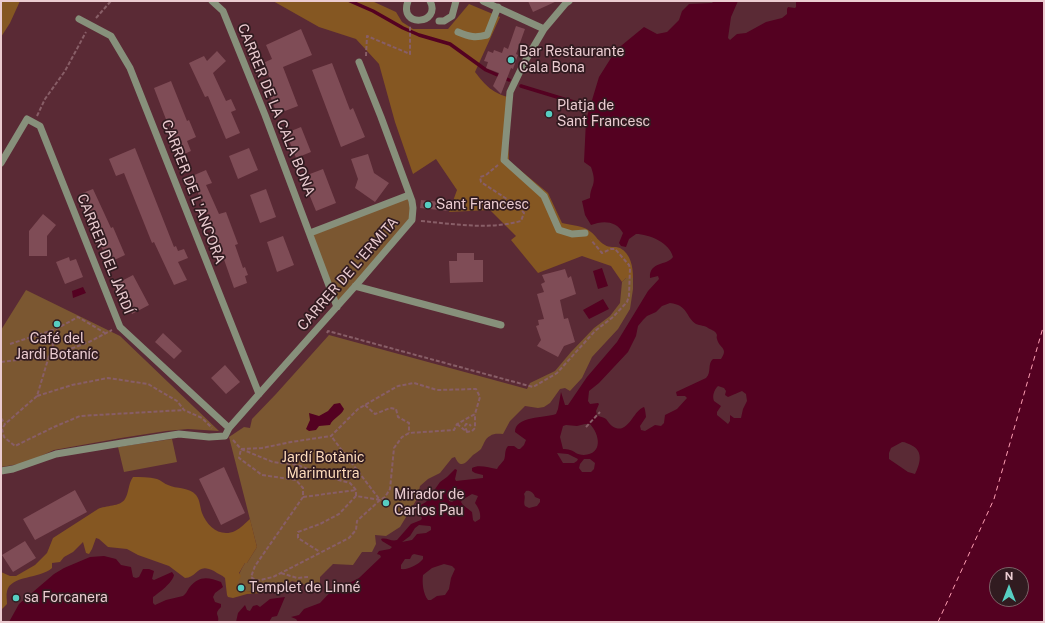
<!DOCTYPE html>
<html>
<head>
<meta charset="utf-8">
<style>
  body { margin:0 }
  #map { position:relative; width:1045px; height:623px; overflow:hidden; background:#5a2a35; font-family:"Public Sans",sans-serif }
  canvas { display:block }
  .frame { position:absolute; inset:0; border:2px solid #ebccd1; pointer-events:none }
  .north { position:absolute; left:989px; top:567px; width:40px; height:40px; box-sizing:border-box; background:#311b20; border:1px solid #7b6267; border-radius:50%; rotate:0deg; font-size:11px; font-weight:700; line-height:16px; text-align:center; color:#ebccd1 }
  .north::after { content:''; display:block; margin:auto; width:14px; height:18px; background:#57cec2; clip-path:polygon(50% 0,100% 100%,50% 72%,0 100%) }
</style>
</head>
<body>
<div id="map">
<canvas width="1045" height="623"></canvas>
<div class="frame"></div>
<div class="north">N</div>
</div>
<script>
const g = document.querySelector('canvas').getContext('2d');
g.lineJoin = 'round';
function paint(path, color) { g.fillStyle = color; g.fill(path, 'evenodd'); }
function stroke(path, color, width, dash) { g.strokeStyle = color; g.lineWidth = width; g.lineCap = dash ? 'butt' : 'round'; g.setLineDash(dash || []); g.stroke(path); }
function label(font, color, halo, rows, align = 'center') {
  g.font = font + ' "Public Sans",sans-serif'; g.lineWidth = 3.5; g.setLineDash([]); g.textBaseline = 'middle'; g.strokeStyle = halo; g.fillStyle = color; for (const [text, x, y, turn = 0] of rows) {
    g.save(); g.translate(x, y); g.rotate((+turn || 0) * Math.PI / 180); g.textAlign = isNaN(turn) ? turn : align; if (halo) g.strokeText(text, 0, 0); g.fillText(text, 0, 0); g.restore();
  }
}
paint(new Path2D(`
  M409 195 412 220 337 307 310 233Z
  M626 278H633V289L630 309 618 329 592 357 582 378 570 391 565 388 560 389 550 403 544 407 538 408 525 406 510 421 503 434C499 434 494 433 490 436 485 438 484 444 481 449 479 451 476 453 473 455 467 461 461 471 455 457L452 458 440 473 428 479 420 486 417 499 400 527 386 536 375 535 376 544 372 552H362L353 565 333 564 320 577V583L306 585 292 581C283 587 272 591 261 591 254 592 248 590 241 592 231 587 241 570 245 563H247L257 547 229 437 244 427 250 428 252 419 276 394 329 335 527 389 530 383 555 371 571 352 594 328 610 316 620 303 622 282Z
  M26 290 120 336 219 431 188 429 166 431 121 438 54 450 25 463 1 467V330Z
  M172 439 177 462 124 472 118 447Z`), '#7b5731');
paint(new Path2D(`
  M1 1H20L10 23 1 37Z
  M273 1H372L396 12 402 22 413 29H448L469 4 500 17 475 72C486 86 492 93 511 98L508 132 509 161 548 193 562 223C571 225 585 226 591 232 596 236 599 242 605 245 609 248 615 246 620 248 631 254 633 267 633 278H626L622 282 611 266 582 256 538 273 511 240 516 236 490 210 449 212 457 190 436 159 413 174 395 122 379 64 356 39 319 27Z
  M133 477C140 477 149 477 157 479 161 480 164 484 168 485 176 489 190 487 196 495 200 500 200 507 202 513 207 526 220 538 235 531 241 528 245 523 250 519L257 547 247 563H245L239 573 241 576C238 582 234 588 241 592L246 591 263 592 262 593 247 594 233 598 228 597 227 595 225 578C222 575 218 574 214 571 197 562 198 577 185 578L169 566 138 555 127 549 108 547 99 539 96 538 92 549 89 554 86 553 83 542 73 552 64 557 60 562 52 563V568C40 579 11 575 7 591 6 595 7 600 7 604L1 610V572L10 576H16L35 565 47 553 53 538 98 509C106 505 120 507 125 499 129 493 128 484 133 477Z`), '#855722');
paint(new Path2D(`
  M714 1H738L731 17 728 38 730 40 737 34 746 33 766 22 782 18 787 14V9L788 7 795 8 796 7V1H1044V622H298L296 619 291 617 299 615 304 609 320 603 336 586 349 583 359 578 381 557 380 555 377 554 379 551 390 549 392 547 382 541 381 539C387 537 391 542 397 540L411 524 421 520 422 518 418 513 420 509 419 506 426 502 440 482 447 477 455 469 457 470 455 479 456 481 483 478V475L475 473 472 471V468C479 464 489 468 497 469 499 465 502 463 504 460 506 455 504 451 508 446H514L518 449H520L524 445 526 440 515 432C515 416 545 418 556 414L558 409 561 392 565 405H568L587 377 617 342 648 291 659 279 658 276 650 278C649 261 667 266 673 257 670 243 649 234 636 234L629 239 626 247 621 246 619 243 623 233C617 221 603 220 591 225L585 215 582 201 590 198C590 193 591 190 593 185 595 179 593 173 591 167L584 162 586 120 599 77 616 50 644 27 657 34 667 32 679 20 682 11 689 4 712 3ZM670 303C688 305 685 316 696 324 700 326 705 325 708 328 710 329 715 331 716 333 718 336 716 336 717 339 719 348 729 348 721 359H713C707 364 712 372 706 378L676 392 677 396H685L687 398 677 409 665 415 664 423 661 426 655 425 645 431 641 430 640 426 646 417C646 416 645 408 644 407 633 410 628 437 612 426 609 424 608 421 606 419 603 417 600 417 597 415L596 411 599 404 598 403 590 404 588 401 589 391 599 383 628 352 636 336 638 326 643 320 647 316 656 312 662 306ZM718 386 724 388 726 391 725 395 728 397 742 391 746 394 747 401 743 409 741 418H734L730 415V421L728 424 717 415V412L721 406 714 401C712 396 714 390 718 386ZM585 424H590C600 435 603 454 584 455 576 455 575 451 570 450 568 449 565 449 563 449L560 437 563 426 566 425 577 426ZM902 442C906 442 908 444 911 445 924 451 920 464 915 474L908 472 889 459V453L891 448ZM557 453 568 454 578 459 577 461 574 463H563ZM584 459H590L595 463 594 469 591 472H582L579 468 580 464ZM457 489H460L461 490 457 498 452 502 449 501 448 494ZM526 491C530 490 534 493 535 497L540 499V502L537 506 529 508 525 506C523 502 526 498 524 494ZM472 494 478 496 475 503C479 508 481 514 480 519L475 522 473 520 472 512 463 505 461 502 462 500ZM419 525 430 526 431 527V530L426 533 417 534 412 540 402 542 410 536 415 528ZM414 554 423 556V559C418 565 408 570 401 569V565L405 559H410L412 555ZM444 564 452 566 455 569 451 578 449 589 445 595 437 596 431 600H428C423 594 422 582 423 575L432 568ZM997 575H1021V599H997Z
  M602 268 608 286 598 289 593 271Z
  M83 287 86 293 73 298 72 291Z
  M603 299 609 309 589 319 583 310Z
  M340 403 344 409C341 416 333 418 330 425L319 426 316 430 309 431 306 429 310 420 309 413 319 416 328 411 334 404Z
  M104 556 116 559 121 565 131 567 133 577 136 578 139 577 143 569H149L154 571 152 579 154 580 172 572 174 575C173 582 159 593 153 597V603L155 605 166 600 183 596C186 594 187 591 189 588 199 575 208 577 221 582L223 587 215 593 213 597 215 602 221 604V607C213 615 220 614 218 622H9L19 604 54 574 64 568 90 557Z
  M285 597 277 616 272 617 269 622H236L238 613 245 605 247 610 250 611 253 606 257 605 260 607 270 599Z`), '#540121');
stroke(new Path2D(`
  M350 1 373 11 403 28 419 35 450 44 486 70 509 80
  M521 86 590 107`), '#540121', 3.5);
stroke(new Path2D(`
  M938 622 994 499 1044 324`), '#fe9fb3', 1, [5, 4]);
paint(new Path2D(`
  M528 1H557L533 12Z
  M516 26 525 29 516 54 518 55 513 69 511 68 501 94 493 86 499 73 486 68 488 62 484 61 488 51 493 53 494 50 502 53 504 47 508 49Z
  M301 29 312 55 283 67 298 106 277 114 267 88 273 85 263 63 272 59 266 45Z
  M217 51 226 61 213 73 226 101 231 99 236 110 231 112 240 133 226 139 208 96 205 97 189 63 204 56 207 61Z
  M332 63 350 110 353 108 365 137 341 147 312 70Z
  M171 81 187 121 189 120 196 137 187 141 191 151 180 156 154 88Z
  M301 127 311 152 296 158 286 133Z
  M135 148 174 247 176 246 178 251 184 249 188 258 178 262 187 280 174 285 154 242 152 243 124 173 116 176 109 159Z
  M249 148 258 170 238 179 229 156Z
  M368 154 374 173 389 183 375 202 355 188 358 179 351 159Z
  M323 169 336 203 316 211 302 177Z
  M206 170 212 183 206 185 219 214 226 212 238 244 235 245 243 268 245 267 248 275 245 276 247 283 234 288 221 251H218L206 219 209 218 197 191 191 193 185 179Z
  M93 189 111 228 113 227 125 255 108 263 96 234 97 233 80 194Z
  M266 189 276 217 260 223 250 195Z
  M421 200 450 203 449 211 420 208Z
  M43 214 56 225 47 236V256H29V231Z
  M283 236 294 265 277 272 267 242Z
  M457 253H474V260H483V282L450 283 449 261H457Z
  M69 257 70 261 76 259 83 277 65 284 56 262Z
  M565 269 568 278 571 276 576 294 560 300 564 319 568 318 575 342 564 346 558 357 537 346 541 340 536 326 539 325 538 320 544 319 537 294 544 292 541 284 545 282 542 275Z
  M133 275 149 305 132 314 116 284Z
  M163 333 182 351 174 359 155 342Z
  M225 365 240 382 226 394 211 378Z
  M224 467 245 513 221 525 199 479Z
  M75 490 87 512 35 540 23 519Z
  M25 541 36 558 13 572 2 555Z`), '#7f4c56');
stroke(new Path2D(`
  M96 18 111 1
  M366 56 367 36 410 54V26
  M37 116 45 99 65 71 86 32
  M421 221C455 224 488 230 521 221L524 213 519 207 481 182 480 177 486 175 498 165
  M51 331 54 355
  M327 333 328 331 533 387 557 373 595 331 613 317 627 302 629 296 630 268 629 265 615 249H611L602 253 591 240
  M10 344 56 329 78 317 105 333
  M49 356 37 396 72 385 108 378 148 384 177 401 184 410 202 418 212 428
  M1 362 54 355 89 342 112 330
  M37 396 5 424 2 429 4 437 15 446 54 427 80 416 184 410
  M365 405 375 414 390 408 396 409 398 417 409 423V433
  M1 418 5 424
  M457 424 467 432 472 431 475 428V414
  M586 427 600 412
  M467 432 465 426 466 424H469L471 426
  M233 440 241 449 262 448 291 442 331 436 358 409 398 386 414 383 437 390 476 389 480 397 475 414 457 424 454 430 409 433 402 437 394 448 390 489 385 497 380 500 356 496 339 514 320 524 298 532V538L320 552
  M356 496V490L350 483 324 476 298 465 273 462 241 449 239 458 262 475 296 480 303 488V497L356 490
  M303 497 255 566 251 577 256 581 273 577 349 538 356 530 357 521 380 500 331 436
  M281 573 297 578 308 577`), '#885e67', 2, [4, 2]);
stroke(new Path2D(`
  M212 1 223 11 265 115 337 307
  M408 1C398 29 442 24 430 1
  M483 1 544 29
  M569 1 566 3 544 29 524 63 510 92 504 160 544 196 559 230 572 234 585 233
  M79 19 111 36 130 68 259 394
  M439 21H444L452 16 456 1
  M458 32C470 37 475 38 487 35L498 7
  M1 163 27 119 40 126 120 327 229 428
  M310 233 409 195
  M355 286 501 325
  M1 471 13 469 56 454 122 443 179 434 209 437 225 436 229 428 259 394 358 283 412 220 413 208 412 201 381 117 359 62`), '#87907b', 7);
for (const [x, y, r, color] of [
  [511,60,4,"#57cec2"],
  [549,114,4,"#57cec2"],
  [428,205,4,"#57cec2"],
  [57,324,4,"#57cec2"],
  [386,503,4,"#57cec2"],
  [241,588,4,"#57cec2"],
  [16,598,4,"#57cec2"]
]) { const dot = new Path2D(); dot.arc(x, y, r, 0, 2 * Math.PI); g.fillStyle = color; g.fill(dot); stroke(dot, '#311b20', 1.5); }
label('14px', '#ebccd1', '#311b20', [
  ["Bar Restaurante",519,52],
  ["Cala Bona",519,68],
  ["Platja de",557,106],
  ["Sant Francesc",557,122],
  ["Sant Francesc",436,205],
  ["Café del",57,339,"center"],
  ["Jardi Botaníc",57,355,"center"],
  ["Mirador de",394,495],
  ["Carlos Pau",394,511],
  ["Templet de Linné",249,588],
  ["sa Forcanera",24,598]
], 'left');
label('14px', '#ebccd1', '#311b20', [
  ["CARRER DE LA CALA BONA",276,110,68],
  ["CARRER DE L'ANCORA",193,192,69],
  ["CARRER DEL JARDÍ",105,254,68],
  ["CARRER DE L'ERMITA",348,274,-49]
]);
label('14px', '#fedcbb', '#311b20', [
  ["Jardí Botànic",323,458],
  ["Marimurtra",323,474]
]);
</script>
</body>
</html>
